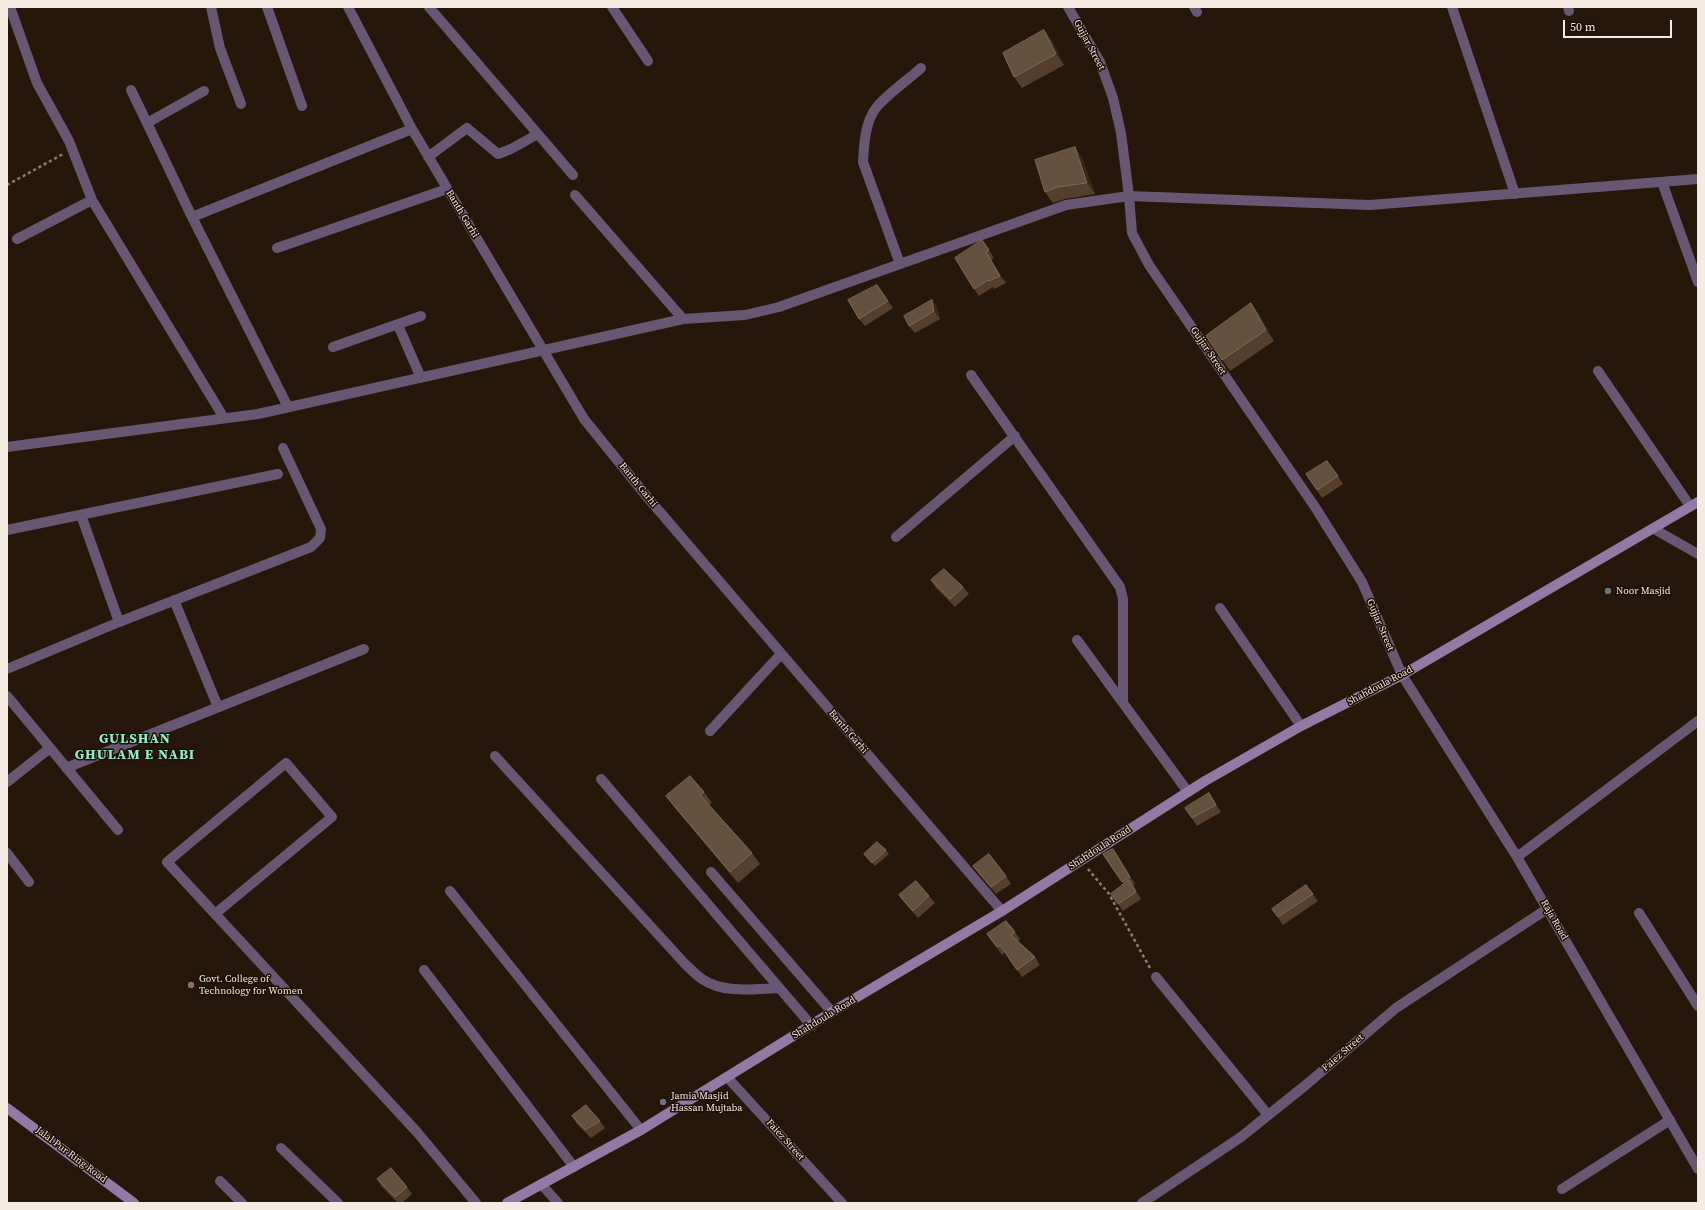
<!DOCTYPE html>
<html>
<head>
<meta charset="utf-8">
<style>
  body { margin:0 }
  #map { position:relative; width:1705px; height:1210px; overflow:hidden; background:#27170a; font-family:"Source Serif 4",serif }
  canvas { display:block }
  .frame { position:absolute; inset:0; border:8px solid #f6ebe2; pointer-events:none }
  .scale { position:absolute; left:1563px; top:20px; width:109px; height:18px; box-sizing:border-box; border:2px solid #f6ebe2; border-top:0; padding-left:5px; font-size:12px; line-height:14px; white-space:nowrap; color:#f6ebe2; -webkit-text-stroke:3px #1d0e03; paint-order:stroke }
</style>
</head>
<body>
<div id="map">
<canvas width="1705" height="1210"></canvas>
<div class="frame"></div>
<div class="scale">50 m</div>
</div>
<script>
const g = document.querySelector('canvas').getContext('2d');
g.lineJoin = 'round';
function stroke(path, color, width, dash) { g.strokeStyle = color; g.lineWidth = width; g.lineCap = dash ? 'butt' : 'round'; g.setLineDash(dash || []); g.stroke(path); }
function paint(path, color) { g.fillStyle = color; g.fill(path, 'evenodd'); }
function label(font, color, halo, rows, align = 'center') {
  g.font = font + ' "Source Serif 4",serif'; g.lineWidth = 3; g.setLineDash([]); g.textBaseline = 'middle'; g.strokeStyle = halo; g.fillStyle = color; for (const [text, x, y, turn = 0] of rows) {
    g.save(); g.translate(x, y); g.rotate((+turn || 0) * Math.PI / 180); g.textAlign = isNaN(turn) ? turn : align; if (halo) g.strokeText(text, 0, 0); g.fillText(text, 0, 0); g.restore();
  }
}
stroke(new Path2D(`
  M7 185 63 154
  M1088 869 1109 894 1150 968`), '#8b7d72', 2.5, [3, 3]);
stroke(new Path2D(`
  M10 7 37 83 69 141 92 200 17 239
  M211 7 220 48 241 104
  M267 7 302 106
  M348 7 412 129 584 419 648 498 1002 911
  M429 7 573 175
  M612 7 648 61
  M1068 7 1100 62 1113 98 1121 133 1129 196 1132 233 1149 265 1315 507 1362 582 1402 675 1517 857 1698 1169
  M1194 7 1197 12
  M1452 7 1515 194
  M1568 7 1569 11
  M131 90 147 123
  M204 91 147 123 192 217 288 407
  M428 157 467 128 498 154 511 149 538 134
  M1662 182 1698 282
  M575 195 683 319
  M92 200 224 418
  M192 217 412 129
  M277 248 447 189
  M900 264 863 162C864 145 865 122 876 108 886 95 908 80 921 68
  M398 325 421 378
  M333 347 421 316
  M1598 371 1690 506
  M971 375 1120 587 1123 599V703
  M7 447 258 414 683 319 745 315 779 307 1066 205 1129 196 1370 205 1698 179
  M81 515 119 622
  M1654 529 1698 554
  M7 530 278 474
  M896 537 1015 436
  M174 600 218 707
  M1220 608 1301 726
  M1077 640 1188 792
  M7 669 119 622 311 547 320 538 321 529 283 448
  M7 696 118 830
  M710 731 781 654
  M495 756 686 965C691 969 696 975 702 979 724 994 754 989 779 988
  M66 768 364 649
  M601 779 811 1025
  M7 782 50 748
  M7 853 29 882
  M1517 857 1698 721
  M711 872 832 1012
  M450 891 641 1130
  M1639 913 1698 1006
  M215 914 332 817 286 763 167 862 416 1131 476 1203
  M424 970 574 1167
  M1156 977 1268 1115
  M727 1077 842 1203
  M281 1148 338 1203
  M220 1181 242 1203
  M541 1184 558 1203
  M1562 1189 1670 1120
  M1142 1203 1241 1137 1307 1084 1396 1008 1547 909`), '#685773', 10);
stroke(new Path2D(`
  M7 1108 134 1203
  M507 1203 641 1130 832 1012 1002 911 1205 781 1301 726 1402 675 1698 502`), '#9579a5', 10);
paint(new Path2D(`
  M1044 30 1052 41 1064 65 1022 88 1014 77Z
  M1075 147 1082 158 1095 194 1065 199 1053 203 1045 192Z
  M982 240 994 258 991 260 1006 283 994 289 993 287 979 296 974 289Z
  M877 285 893 308 865 326 859 319Z
  M932 300 937 307 940 319 915 333 909 326Z
  M1259 314 1274 341 1230 371 1206 336Z
  M1306 474 1338 476 1343 484 1322 498Z
  M931 580 963 587 969 594 955 607 936 588Z
  M704 792 712 803 709 805 752 853 760 864 738 883 674 807 666 796Z
  M1214 801 1221 812 1197 826 1185 808Z
  M1113 849 1135 884 1134 886 1141 899 1123 911 1111 894 1124 884 1103 854Z
  M886 850 889 854 875 866 864 854Z
  M973 866 1006 876 1011 884 996 894 978 873Z
  M1306 885 1318 901 1283 925 1272 909Z
  M899 895 929 896 935 903 918 918 904 902Z
  M1015 932 1020 939 1018 941 1035 957 1040 965 1022 977 1005 952 1002 955 987 934Z
  M572 1116 600 1121 605 1128 591 1138 577 1124Z
  M377 1179 407 1187 412 1194 402 1203H398L382 1187Z`), '#553e2b');
paint(new Path2D(`
  M1044 30 1052 41 1064 65 1056 54Z
  M1075 147 1082 158 1095 194 1087 183Z
  M986 252 991 260 1006 283 1000 276Z
  M932 300 937 307 940 319 934 311Z
  M1251 303 1259 314 1274 341 1266 330Z
  M1209 793 1214 801 1221 812 1216 805Z
  M1113 849 1118 856 1135 884 1130 877Z
  M1129 880 1135 887 1141 899 1136 892Z`), '#3b2715');
const building = new Path2D(`
  M1044 30 1056 54 1014 77 1003 53Z
  M1075 147 1087 183 1057 187 1045 192 1035 160Z
  M982 240 989 250 986 252 1000 276 989 281 988 280 974 289 955 258Z
  M877 285 888 301 859 319 848 300Z
  M932 300 934 311 909 326 904 316Z
  M1251 303 1266 330 1222 360 1206 336Z
  M1327 461 1338 476 1317 490 1306 474Z
  M944 569 963 587 950 599 931 580Z
  M690 776 704 792 700 795 752 853 730 872 666 796Z
  M1209 793 1216 805 1192 818 1185 808Z
  M877 842 886 850 872 863 864 854Z
  M1113 849 1130 877 1122 882 1103 854Z
  M989 854 1006 876 991 887 973 866Z
  M1129 880 1136 892 1118 904 1111 894Z
  M916 881 929 896 913 911 899 895Z
  M1306 885 1313 894 1278 917 1272 909Z
  M1006 921 1015 932 1011 935 1035 957 1017 970 1000 945 997 947 987 934Z
  M586 1105 600 1121 585 1130 572 1116Z
  M391 1168 407 1187 395 1197 377 1179Z`);
paint(building, '#66513e');
stroke(building, '#7d6958', 1);
for (const [x, y, r, color] of [
  [1608,591,4,"#6b7280"],
  [191,985,4,"#8d6e63"],
  [663,1102,4,"#6b7280"]
]) { const dot = new Path2D(); dot.arc(x, y, r, 0, 2 * Math.PI); g.fillStyle = color; g.fill(dot); stroke(dot, '#1d0e03', 1.5); }
label('10px', '#f6ebe2', '#1d0e03', [
  ["Gujjar Street",1089,45,62],
  ["Banth Garhi",462,214,59],
  ["Gujjar Street",1208,351,56],
  ["Banth Garhi",638,485,51],
  ["Gujjar Street",1380,625,67],
  ["Shahdoula Road",1380,686,-28],
  ["Banth Garhi",848,732,49],
  ["Shahdoula Road",1100,848,-33],
  ["Raja Road",1554,920,60],
  ["Shahdoula Road",824,1018,-31],
  ["Faiez Street",1343,1053,-41],
  ["Faiez Street",785,1140,48],
  ["Jalal Pur Ring Road",71,1155,37]
]);
label('10px', '#f6ebe2', '#1d0e03', [
  ["Noor Masjid",1616,591],
  ["Govt. College of",199,979],
  ["Technology for Women",199,991],
  ["Jamia Masjid",671,1096],
  ["Hassan Mujtaba",671,1108]
], 'left');
g.letterSpacing = '1px';
label('bold 14px', '#91eecf', '#1d0e03', [
  ["GULSHAN",135,739],
  ["GHULAM E NABI",135,755]
]);
g.letterSpacing = '0px';
</script>
</body>
</html>
